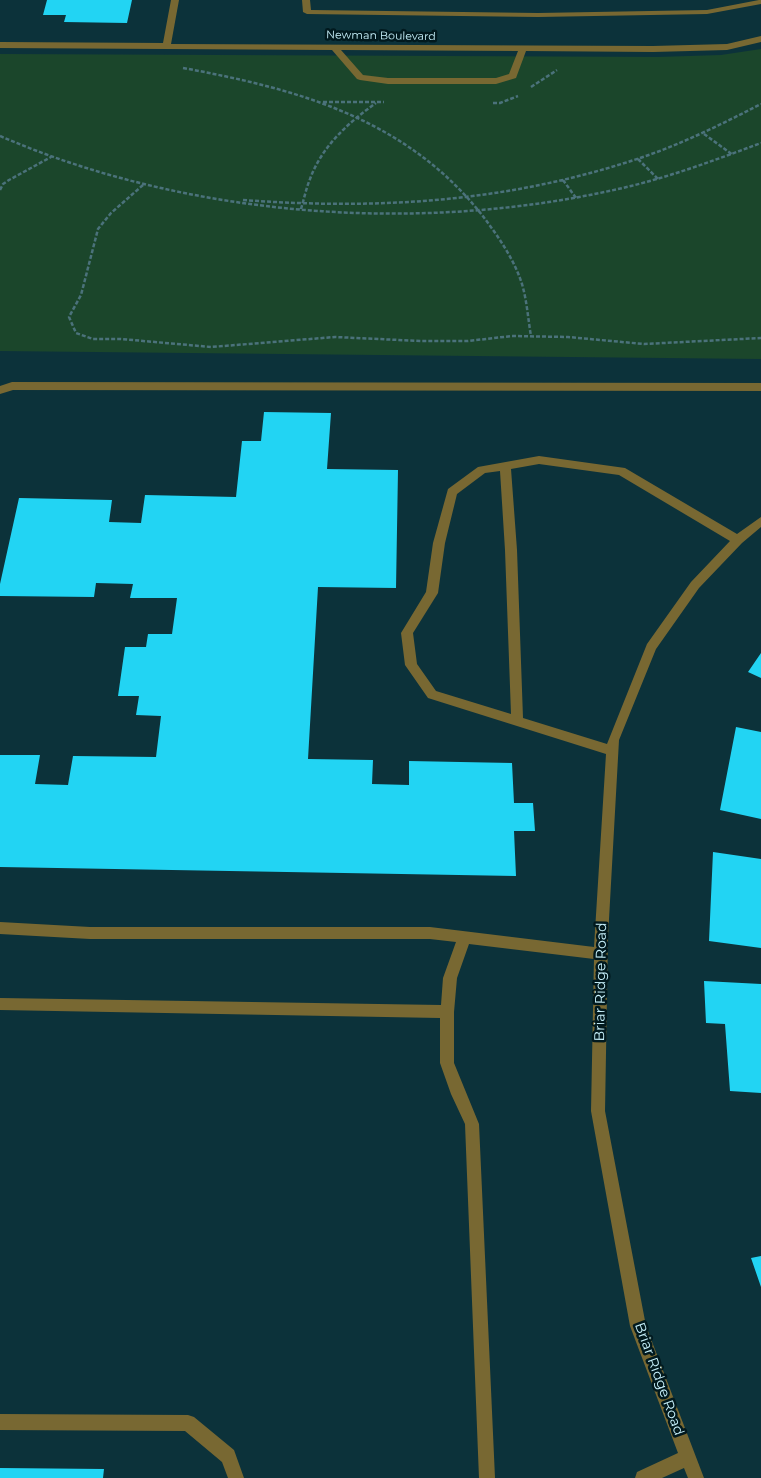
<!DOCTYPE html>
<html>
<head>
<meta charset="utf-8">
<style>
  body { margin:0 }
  canvas { display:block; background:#0c323a }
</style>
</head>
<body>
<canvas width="761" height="1478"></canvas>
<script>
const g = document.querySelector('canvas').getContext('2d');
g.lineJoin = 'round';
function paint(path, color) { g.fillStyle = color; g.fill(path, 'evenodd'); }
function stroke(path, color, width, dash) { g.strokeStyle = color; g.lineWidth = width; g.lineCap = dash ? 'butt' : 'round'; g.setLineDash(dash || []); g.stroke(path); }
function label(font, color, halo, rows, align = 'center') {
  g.font = font + ' Montserrat,sans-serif'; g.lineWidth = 5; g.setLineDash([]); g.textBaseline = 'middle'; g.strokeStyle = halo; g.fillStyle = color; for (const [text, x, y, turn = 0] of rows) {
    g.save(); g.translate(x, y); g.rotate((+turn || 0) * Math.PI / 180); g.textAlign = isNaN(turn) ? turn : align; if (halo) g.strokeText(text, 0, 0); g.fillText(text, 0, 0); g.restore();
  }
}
paint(new Path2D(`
  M761 49V359L0 351V54L658 57 721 55Z`), '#1b462b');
paint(new Path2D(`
  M47 0H132L127 23 64 22 66 15H43Z
  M264 412 331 413 327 469 398 470 396 588 318 587 308 759 373 760 372 784 409 785V761L512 763 514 803H533L535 831H514L516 876 0 867V755H40L35 784 68 785 73 756 156 757 161 716 136 715 139 696H118L125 647H146L148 634H172L177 598H130L133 584 96 583 94 597 0 596V584L19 498 112 500 109 522 141 523 145 495 236 497 242 441H261Z
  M761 653V678L748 672Z
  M736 727 761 732V819L720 810Z
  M713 852 761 859V948L709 941Z
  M704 981 761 984V1093L730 1091 725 1024 706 1023Z
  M761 1256V1287L751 1258Z
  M0 1468 104 1469 103 1478H0Z`), '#22d4f3');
stroke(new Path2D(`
  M183 68C298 89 406 119 482 215 498 236 514 259 522 284 527 301 528 319 531 336
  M531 87 557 70
  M323 102H384
  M493 103H500L518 96
  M704 134 733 155
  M0 136C192 219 428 235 631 186 675 175 718 159 761 143
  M638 159 658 179
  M563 180 576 198
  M143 185 111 213 98 229 81 295 69 317 76 333 93 339H121L211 347 335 337 421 341H468L512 336 568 337 644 344 761 338
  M0 190 3 184 9 180 51 157
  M243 200C380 210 509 202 640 158 682 144 722 124 761 104
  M301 209C304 199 306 189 310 179 322 146 348 123 376 103`), '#4b727b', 2.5, [4, 2]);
paint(new Path2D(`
  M171 0H179L171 44 653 46 727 44 761 36V42L727 50 653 52 526 51 516 78 496 84H388L360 80 357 79 332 50 0 48V42L163 43ZM341 50 518 51 509 74 496 78H388L363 75Z
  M302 0H310L311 10 538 13 707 10 759 0H761V4L707 14 538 17 307 14 303 12Z
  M12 382 761 383V391L13 390 0 394V386Z
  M539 456 625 468 737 534 761 517V527L742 543 699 588 656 649 619 740 608 937 605 1111 646 1326 704 1478H688L684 1468 662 1478H635L637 1472 678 1453 630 1326 591 1111 594 959 469 944 457 978 454 1012V1063L479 1124 495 1478H479L465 1124 451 1094 440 1063V1018L0 1010V998L441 1005 443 978 456 942 430 939H90L0 934V922L90 927H430L594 947 606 754 428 698 405 665 401 633 426 592 433 543 448 489 478 467ZM539 464 619 475 730 541 691 582 647 644 607 744 523 718 517 550 511 469ZM500 471 505 550 511 714 436 691 417 664 413 633 438 593 445 543 457 494 485 473Z
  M0 1414 188 1415 194 1417 234 1450 244 1478H228L222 1462 185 1431 0 1430Z`), '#786832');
label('11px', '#c9f2fc', '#01191e', [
  ["Newman Boulevard",381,36,1]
]);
label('14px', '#c9f2fc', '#01191e', [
  ["Briar Ridge Road",601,982,-89],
  ["Briar Ridge Road",659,1379,70]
]);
</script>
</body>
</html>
